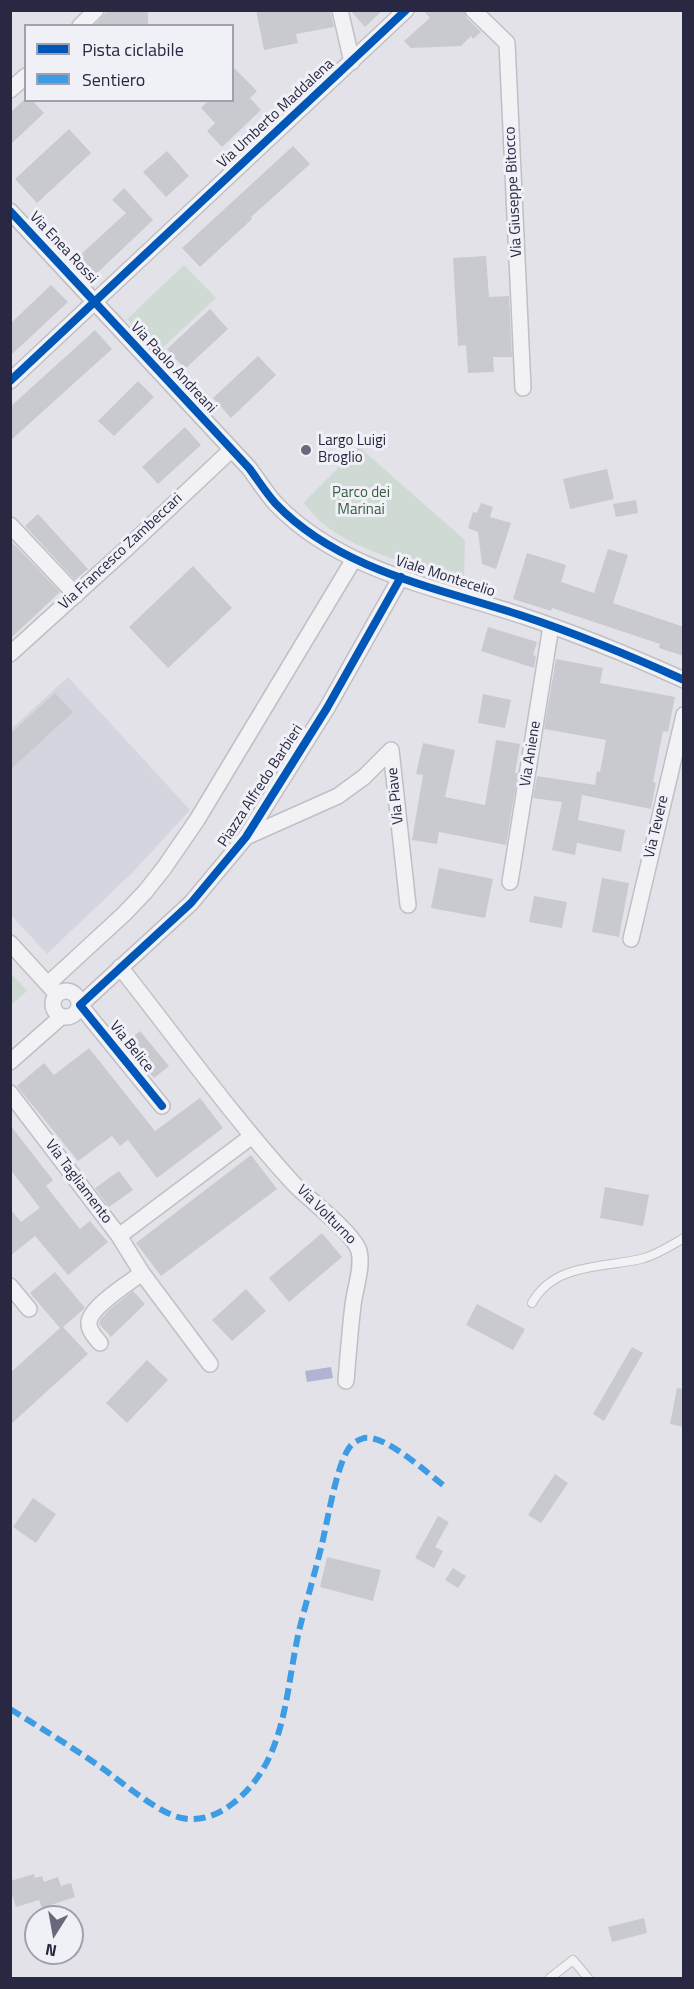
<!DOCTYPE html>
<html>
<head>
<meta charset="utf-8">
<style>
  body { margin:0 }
  #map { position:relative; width:694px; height:1989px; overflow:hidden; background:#e2e2e8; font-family:"Titillium Web",sans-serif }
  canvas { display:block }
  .frame { position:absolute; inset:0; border:12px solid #282842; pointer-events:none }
  .legend { position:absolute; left:24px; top:24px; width:210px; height:78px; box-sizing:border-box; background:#f0f0f7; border:2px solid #a0a0af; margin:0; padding:8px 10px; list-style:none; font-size:18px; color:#282842 }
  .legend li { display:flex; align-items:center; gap:12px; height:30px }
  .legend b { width:30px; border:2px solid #a0a0af }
  .north { position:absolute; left:24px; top:1905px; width:60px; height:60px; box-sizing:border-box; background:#f0f0f7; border:2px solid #a0a0af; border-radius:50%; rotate:191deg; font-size:16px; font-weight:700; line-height:24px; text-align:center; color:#282842 }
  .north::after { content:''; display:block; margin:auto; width:21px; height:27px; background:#69697c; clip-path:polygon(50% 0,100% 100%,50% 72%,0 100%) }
</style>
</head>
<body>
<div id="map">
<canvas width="694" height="1989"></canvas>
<div class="frame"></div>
<ul class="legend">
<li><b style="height:8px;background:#0057b8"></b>Pista ciclabile</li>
<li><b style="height:8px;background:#3d9ce3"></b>Sentiero</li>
</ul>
<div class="north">N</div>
</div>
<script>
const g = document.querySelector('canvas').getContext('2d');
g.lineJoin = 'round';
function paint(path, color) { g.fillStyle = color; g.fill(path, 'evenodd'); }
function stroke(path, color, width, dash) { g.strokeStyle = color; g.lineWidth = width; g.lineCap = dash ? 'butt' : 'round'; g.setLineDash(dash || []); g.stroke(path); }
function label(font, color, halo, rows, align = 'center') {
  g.font = font + ' "Titillium Web",sans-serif'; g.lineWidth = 6; g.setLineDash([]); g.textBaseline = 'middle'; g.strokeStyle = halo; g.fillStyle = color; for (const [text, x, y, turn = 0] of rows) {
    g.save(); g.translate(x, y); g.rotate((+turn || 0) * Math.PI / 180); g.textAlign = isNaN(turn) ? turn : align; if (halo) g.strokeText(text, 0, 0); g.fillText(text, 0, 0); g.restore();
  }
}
paint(new Path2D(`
  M68 677 190 810 133 872 47 954 11 915V729Z`), '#d5d5e0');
paint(new Path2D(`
  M184 265 216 298 158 352 127 319Z
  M359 447 465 540 464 582C422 567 356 552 322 523 316 517 309 509 303 503Z
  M11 973 27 991 11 1005H10Z`), '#d0dad4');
paint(new Path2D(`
  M331 1367 333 1378 307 1382 305 1371Z`), '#afb3d4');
paint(new Path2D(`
  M108 10H148V26H94Z
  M256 10H330L334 27 296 34 298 43 264 50Z
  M350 10H383L365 27Z
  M423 10H464L466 17 481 32 473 39 471 36 461 46 411 48 404 41 430 18Z
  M232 66 257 91 250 98 261 110 222 147 207 131 215 123 201 108 209 100H232Z
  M26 98V100H32L44 113 10 145V113Z
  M69 129 91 153 37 203 15 179Z
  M293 146 310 164 251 217 252 219 200 267 182 248Z
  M167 151 189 176 166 197 143 172Z
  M124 188 153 220 95 275 78 257 126 213 112 200Z
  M486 256 489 297 509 296 512 357H493L494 372 468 373 466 345 458 346 453 258Z
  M51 285 68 302 10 356V324Z
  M210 309 228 329 185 369 167 349Z
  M95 330 112 349 10 441V407Z
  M258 356 276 375 231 418 213 398Z
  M138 381 154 397 114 436 98 421Z
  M185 427 201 445 158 484 142 467Z
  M607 469 614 499 570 509 563 479Z
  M636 500 638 513 616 517 613 504Z
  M481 503 493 507 490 517 511 523 496 569 482 564 478 532 468 528 473 512 477 513Z
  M38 514 88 569 75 580 25 526Z
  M10 540 60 592 10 639Z
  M608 549 628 555 613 603 684 627V656L659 648 660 644 552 608 551 611 513 599 527 553 566 565 561 582 594 593Z
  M193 566 232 608 168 668 129 627Z
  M488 627 537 642 533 655 536 656 534 668 481 651Z
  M556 659 603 668 600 683 675 697 668 732 663 731 653 782 656 783 651 809 582 795 578 820 625 830 621 852 577 843 575 855 552 850 562 802 533 798 537 776 595 785 597 771 600 772 606 740 544 729Z
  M55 693 73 712 10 770V734Z
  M483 694 511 700 505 728 478 723Z
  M496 740 520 744 515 773H518L506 845 439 832 437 844 412 840 423 775 416 774 423 743 455 750 445 797 485 805Z
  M439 868 493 879 485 918 431 908Z
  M602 878 629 883 619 937 592 932Z
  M534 896 567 902 562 928 529 922Z
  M140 1031 169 1066 154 1078 125 1043Z
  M89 1048 155 1131 200 1098 223 1128 157 1178 128 1140 120 1146 112 1136 78 1161 17 1086 44 1063 54 1075Z
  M10 1125 53 1180 46 1186 80 1229 90 1221 108 1242 68 1275 35 1236 10 1256V1209L21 1222 40 1208 10 1169Z
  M251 1155 277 1189 161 1276 136 1243Z
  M119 1171 133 1190 109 1207 95 1188Z
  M605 1187 649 1195 643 1226 600 1218Z
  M322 1233 342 1257 289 1302 269 1278Z
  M55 1272 85 1308 63 1327 88 1354 10 1425V1373L60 1328 30 1293Z
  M246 1289 266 1311 232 1341 212 1320Z
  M133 1291 145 1304 111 1337 99 1324 100 1320 110 1309Z
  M477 1304 525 1329 513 1350 466 1325Z
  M632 1347 643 1353 604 1421 593 1414Z
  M147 1360 168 1380 127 1423 106 1403Z
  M677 1388 684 1389V1427L670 1424Z
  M555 1474 568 1483 541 1523 528 1515Z
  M33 1498 56 1514 36 1543 13 1527Z
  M438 1516 449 1522 435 1547 443 1551 434 1568 415 1558Z
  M327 1557 381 1570 373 1601 320 1587Z
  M453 1568 466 1576 458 1588 445 1580Z
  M34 1874 35 1878 42 1876 44 1882 58 1877 61 1886 71 1883 75 1897 42 1908 39 1900 16 1907 10 1889V1881Z
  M644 1918 647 1933 612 1942 608 1927Z`), '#c9c9d0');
const service = new Path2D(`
  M532 1303C554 1263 602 1268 641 1259 657 1255 670 1246 684 1238
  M550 1978 573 1960 588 1978`);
const minor = new Path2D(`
  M340 10 352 62
  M473 10 507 43 523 388
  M80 26 96 10
  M10 90 26 76
  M10 211 249 468C258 480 266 493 276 504 340 571 439 588 523 616 577 634 631 656 684 680
  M10 381 406 10
  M10 525 76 595
  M10 654 126 549 231 450
  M246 837 338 796 364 777 391 750 408 905
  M510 882 551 626
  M631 939 684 715
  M10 943 53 990
  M120 967C177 1039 231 1115 293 1183 308 1199 354 1233 359 1251 363 1267 355 1288 353 1305 350 1330 348 1356 346 1381
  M48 984 124 914 145 892 164 868 197 820 354 559
  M53 1004a13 13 0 1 1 26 0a13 13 0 1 1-26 0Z
  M10 1062 61 1017
  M10 1093 119 1236 142 1273 210 1364
  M162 1106 80 1005 191 903 246 837 327 708 401 577
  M119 1236 252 1136
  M10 1286 29 1309
  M100 1343C95 1337 88 1330 89 1322 91 1306 129 1283 142 1273`);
stroke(service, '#bfbfc6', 10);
stroke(minor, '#bfbfc6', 18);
stroke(service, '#f2f2f4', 8);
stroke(minor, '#f2f2f4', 15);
stroke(new Path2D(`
  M10 1709C41 1728 72 1747 102 1768 122 1782 159 1814 182 1818 200 1822 218 1815 232 1804 287 1762 285 1692 299 1631 306 1602 315 1573 322 1544 328 1519 336 1467 349 1448 352 1443 358 1440 364 1438 386 1434 429 1475 447 1488`), '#3d9ce3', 6, [12, 6]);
stroke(new Path2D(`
  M10 211 249 468C258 480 266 493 276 504 340 571 439 588 523 616 577 634 631 656 684 680
  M10 381 406 10
  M162 1106 80 1005 191 903 246 837 327 708 401 577`), '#0057b8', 8);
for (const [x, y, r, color] of [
  [306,450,6,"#69697c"]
]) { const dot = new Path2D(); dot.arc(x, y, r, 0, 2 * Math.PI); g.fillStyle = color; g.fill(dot); stroke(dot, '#f0f0f7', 2); }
label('15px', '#282842', '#f0f0f7', [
  ["Via Umberto Maddalena",276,114,-43],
  ["Via Giuseppe Bitocco",514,192,-93],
  ["Via Enea Rossi",63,248,47],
  ["Via Paolo Andreani",173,368,47],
  ["Via Francesco Zambeccari",121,552,-43],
  ["Viale Montecelio",445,577,18],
  ["Via Aniene",531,754,-81],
  ["Piazza Alfredo Barbieri",261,786,-57],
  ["Via Piave",396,796,-96],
  ["Via Tevere",657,827,-77],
  ["Via Belice",131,1047,51],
  ["Via Tagliamento",78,1182,53],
  ["Via Volturno",326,1215,45]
]);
label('15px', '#282842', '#f0f0f7', [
  ["Largo Luigi",318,441],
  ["Broglio",318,458]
], 'left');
label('15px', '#345f3c', '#f0f0f7', [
  ["Parco dei",361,493],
  ["Marinai",361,510]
]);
</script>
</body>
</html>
